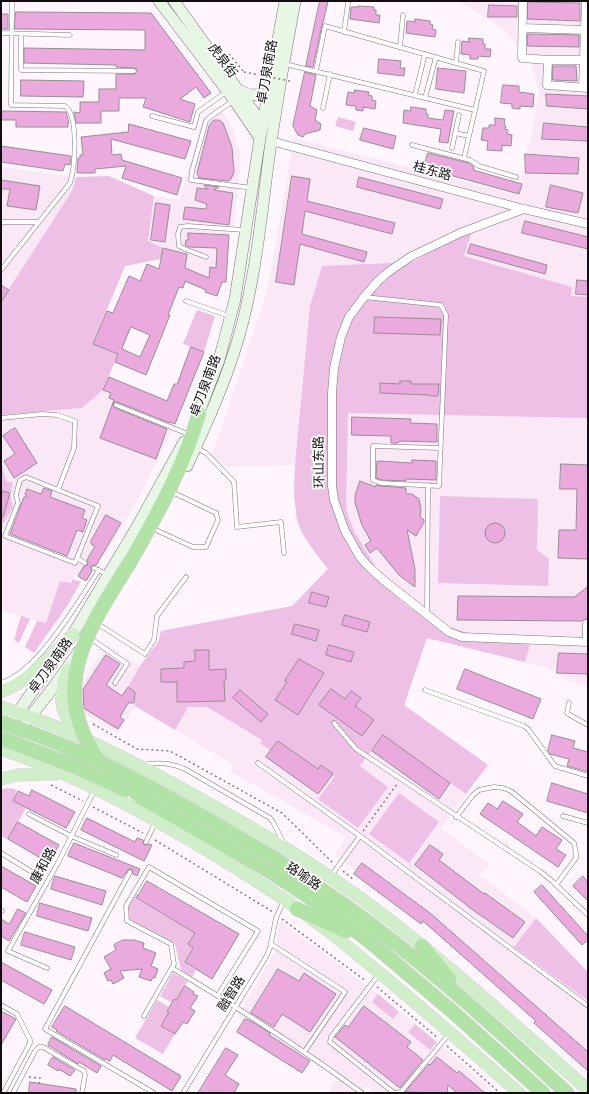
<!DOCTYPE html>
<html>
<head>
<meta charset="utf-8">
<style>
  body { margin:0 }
  #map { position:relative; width:589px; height:1094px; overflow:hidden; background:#fef6fc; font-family:"Sofia Sans Condensed",sans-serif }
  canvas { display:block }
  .frame { position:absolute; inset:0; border:2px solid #110d10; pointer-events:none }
</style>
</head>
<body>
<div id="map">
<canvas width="589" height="1094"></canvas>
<div class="frame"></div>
</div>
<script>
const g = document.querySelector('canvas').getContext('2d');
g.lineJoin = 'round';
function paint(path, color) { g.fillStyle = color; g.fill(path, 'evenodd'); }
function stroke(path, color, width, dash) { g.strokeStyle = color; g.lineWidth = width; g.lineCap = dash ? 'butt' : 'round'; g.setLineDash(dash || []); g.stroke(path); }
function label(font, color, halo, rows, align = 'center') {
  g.font = font + ' "Sofia Sans Condensed","Noto Sans SC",sans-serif'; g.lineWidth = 3.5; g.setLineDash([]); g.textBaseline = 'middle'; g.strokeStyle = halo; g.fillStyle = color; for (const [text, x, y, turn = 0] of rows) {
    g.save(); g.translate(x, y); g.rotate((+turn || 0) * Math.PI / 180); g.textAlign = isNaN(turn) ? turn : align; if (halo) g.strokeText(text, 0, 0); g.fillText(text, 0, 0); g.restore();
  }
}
paint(new Path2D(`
  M457 1H588V688L568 680 545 667 427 638 404 705 488 765 441 828 489 864 480 875 526 910 588 972V1052L430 912 362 863 356 871 335 854 346 837 231 772 234 765 135 706 118 733 80 711 79 689 106 645 140 666 158 642 161 631 292 606 328 569 314 551 302 533 297 520 294 494 295 465 227 467 212 457 267 292 294 138 517 195 532 132 539 92 531 64 504 29Z
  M218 105 229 121 234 132 240 152 241 159 234 226 229 225 226 282H222L217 296 205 292V290L186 282 191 271 185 269 187 253 163 248 148 241 154 196 180 200 203 118Z
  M1 167 76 177 72 191 1 301Z
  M191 347 175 424 144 488 105 556 93 549 78 576 73 577 72 583 60 581 46 624 1 610V527L13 508 10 495 13 483 6 481 1 459V415L82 408 103 390 109 377 167 400 174 384H177Z
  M281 922 378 994 444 1048 494 1093H375L367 1087 362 1093H332L329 1091 337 1078 238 1015 275 952 279 926Z`), '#fbe8f7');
paint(new Path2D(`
  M338 117 356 122 353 131 335 126Z
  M109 176 154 196 148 241 163 248 161 259 125 266 93 343 118 354 103 390 82 408 1 415V301L72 191 76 177Z
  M472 231 464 256 572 287 571 296 588 297V418L348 413 346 508C350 527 361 543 371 559 377 569 383 581 391 590 422 629 484 636 530 645L525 662 427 638 404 705 488 765 466 794 383 735 360 766 388 787 358 828 318 799 335 776 321 765 318 769 278 741 271 751 260 743 262 740 207 707H188L175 730 135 706V692L128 687 140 666 158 642 161 631 292 606 328 569 314 551 302 533 297 520 294 494 295 465 310 306 322 266 413 262 460 235Z
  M197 310 215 316 204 352 183 344Z
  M1 459 6 481 13 483 10 495 13 508 1 527Z
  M440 496 538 499 537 550 549 559 548 586 438 583Z
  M72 579 81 582 67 606 34 653 25 647 37 621 46 623 60 581 72 583Z
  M21 616 30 619 19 643 14 640Z
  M11 788 17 790 13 801 26 808 8 839 1 836V789Z
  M399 793 439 822 409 863 369 834Z
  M137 893 139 895 138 898 139 900 195 933 189 943 193 947 185 961 187 964 196 970 192 977 181 970 175 944 129 919 128 907Z
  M536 918 588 972V1001L514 947Z
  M173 973 188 981 176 1000 174 999 172 1003 160 996Z
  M378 994 399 1012 393 1019 372 1002Z
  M157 1000 169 1007 167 1010 169 1012 161 1026 175 1034 163 1054 135 1038Z
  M415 1024 437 1042 430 1050 408 1032Z`), '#efc0e6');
const building = new Path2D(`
  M320 1H328L323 23 322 25 313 67 306 66Z
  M528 2 580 3V21L528 19Z
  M489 5 517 6V17H488Z
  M358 6 374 7V10H376V15H380L379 23 350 19 351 7H358Z
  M16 12 151 13 211 93 204 98 196 87 180 99 195 104 190 122 143 107 146 98H119V111H101V123H76L74 112 80 113V102H99V89H116V74H135L137 71V69L134 68 116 67V65L24 63V48L145 50V30L15 29Z
  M1 14H8V29H1Z
  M415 19 430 21V24L433 25 432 29 436 30 435 37 406 33 407 21 415 22Z
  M528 34 579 35V47L528 46Z
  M469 38 483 39V44H485V49H491L490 57 478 56V59H470V55L461 54 462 41 469 42Z
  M379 59 401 61 400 68H405L404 76 378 73Z
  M553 66H576L577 81 553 80Z
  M438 68 466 71 464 93 436 89Z
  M305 72 316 75 310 106 317 110 315 120 321 124 320 130 305 134 303 137 298 135 293 126Z
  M21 80 84 81 83 97 21 96Z
  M503 85 519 86V92L534 94 533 107 520 106V109L512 108V104L501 103Z
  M355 90 369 92 368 95 372 96V100L376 101 375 109 363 107V111L356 110V106L346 105 348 92 354 93Z
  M546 94 588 96V109L547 106Z
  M411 107 426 109V114H428V118L443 120 445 110 454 111 448 143 439 142 441 129 403 123 404 110 410 111Z
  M1 111 66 112 69 123H68V127H16V120H1Z
  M495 118 505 119 504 126H506L505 129 508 130 507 134 512 135 511 146 502 145V151L487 150 488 141 481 140 483 128H489V125H495Z
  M214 120H219L223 123 232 147 234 172 231 179 228 181 199 178 197 173 209 126Z
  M544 123 588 127V141L542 139Z
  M129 124 191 141 185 159 111 139 112 155 121 154 122 160 182 178 177 195 122 178 126 166 95 169V173H77L78 158H80V155H83L81 137 128 132Z
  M364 128 396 136 393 149 360 140Z
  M1 146 71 156 70 165 65 164 63 171 1 162Z
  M428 153 469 163 474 167 473 170 522 184 519 194 424 168Z
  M525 154 579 158 578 174 526 173Z
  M292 176 310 179 307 201 395 223 392 234 305 211 302 234 367 252 364 262 300 244 294 285 276 282Z
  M359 177 443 199 440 209 357 187Z
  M1 180 40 186 36 210 7 206 10 189H1Z
  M204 185 219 187 214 190 233 193 229 225 183 219 185 207 206 209 207 204 195 200 197 188 207 189Z
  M551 185 583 193 578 213 546 207Z
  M156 203 170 205 165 242 151 240Z
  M525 221 588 237V249L522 233Z
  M188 233 229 235 226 282H222L217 296 205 292 206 290 185 281 183 288 179 287 168 315H170L146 375 115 362 118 354 93 344 107 311 113 313 129 276 140 281 147 264 159 269 163 248 187 254 185 268 209 278 210 267 216 268 217 248 189 247 185 245 186 240H188ZM131 327 150 335 140 357 122 349Z
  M471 244 547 265 545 274 468 253Z
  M577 280 588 281V295L576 294Z
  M1 285 9 290 1 302Z
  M375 317 441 319 440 335 374 333Z
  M191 347 204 352 175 424 170 422V423L117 402H114L113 404 115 408 167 429 156 459 100 438 114 400 109 398 111 393 103 390 109 377 167 401 174 384H177Z
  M400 381H411V384H439L438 395H437V396H430L429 395 380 393V383L400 384Z
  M352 417 411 419 410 423 437 424V442L399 441 398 443H391V436L352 435Z
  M15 428 37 463 14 478 4 461 15 454 3 436Z
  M412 460 436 461V480L406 479V481L382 480 376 478 377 461 412 463Z
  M561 464 588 465V559L558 558 559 530H576L577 489H560Z
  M360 481 376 487V485L381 486 406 488V494H412L419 499 421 509 420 517 424 520V522L416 536 407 530 415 569V587L399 575 377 548 370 553 365 545 371 541 362 525 355 503V496Z
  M44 488 52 491 50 497 85 510 82 518 87 520 83 532 77 530 67 556 10 534 24 497H27L25 494 27 489 41 494Z
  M3 491 10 493 3 517 1 516V499Z
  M106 515 121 523 96 565 91 566V569L92 571 86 581 78 576 84 566H86L88 564 87 560 95 546 91 544V541Z
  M485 533a10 10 0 1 1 20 0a10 10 0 1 1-20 0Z
  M588 587V619H585L582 621 457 620 458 596 574 597Z
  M312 592 329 597 326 607 309 603Z
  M345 615 370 622 367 632 342 625Z
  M295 624 319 630 316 641 292 634Z
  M329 645 354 652 351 662 326 655Z
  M195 650H209V670L226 669V680H224L225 701 177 702V682H161V669L184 668V662L195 661Z
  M559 653 588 654V674L557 673Z
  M106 655 120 664 106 685 122 696 128 687 135 692 134 703H128L120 717 124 720 118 729 85 709 84 707 83 690Z
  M299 659 324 673 298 715 275 700 287 682 285 681Z
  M465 669 541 699 533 719 457 689Z
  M331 689 345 699 351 691 361 698 355 706 374 720 362 736 319 705Z
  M240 690 268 714 261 722 233 698Z
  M383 735 450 783 439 799 372 751Z
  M552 735 575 741 573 748 588 752V772L567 766 569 759 550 754 548 751Z
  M278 741 318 769 321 765 333 774 318 794 266 757Z
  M552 783 588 794V813L547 801Z
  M32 790 75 812 66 828 13 801 18 791 29 796Z
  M503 801 523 814 517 822 527 829 536 836 542 827 562 840 556 849 566 855 558 867 480 814 488 803 497 809Z
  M87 818 135 842 137 838 143 840 144 845H147L149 844 152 845 144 861 81 830Z
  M18 822 59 845 49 863 8 839Z
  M74 843 130 865 140 869 137 876 133 874 132 869H129L122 878 68 856Z
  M430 845 443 854 439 860 484 894 485 893 525 922 513 938 473 910 415 865Z
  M362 863 430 913 588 1052V1071L534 1023 536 1021 423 921 421 924 354 874Z
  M1 866 36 886 27 902 1 887Z
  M55 876 106 891 102 905 51 889Z
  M583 876 588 882V901L573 886Z
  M147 881 239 934 212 979 185 962 193 948 188 944 195 933 137 898Z
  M542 885 588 936V940L582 945 534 892Z
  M40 903 92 918 88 931 37 916Z
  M18 909 26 913 9 941 1 936V919L9 924Z
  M25 932 75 947 71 960 21 945Z
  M123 940H134L144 943 143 948 156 953 151 966 158 969 155 978 153 977 151 981 139 977 142 969 120 971 124 978 113 984 111 980 108 981 104 973 111 969 104 957 116 950 114 945Z
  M1 962 52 990 44 1004 1 980Z
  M278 969 299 981 304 973 336 994 310 1032 282 1014 274 1027 251 1013Z
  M185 986 194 992 193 994 198 996 190 1008 195 1011 187 1024 183 1022 175 1034 161 1026 169 1012 167 1011 174 999 176 1000Z
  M65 1006 181 1076 172 1091 113 1055 110 1061 105 1059V1060L56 1031 57 1030 52 1027Z
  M364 1006 411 1042 407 1047 423 1060 400 1088 335 1037 345 1025 348 1027Z
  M1 1011 16 1019 1 1045Z
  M245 1019 247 1020V1019L270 1033 269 1035 310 1061 302 1073 237 1032Z
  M52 1037 101 1066 97 1073 79 1062 78 1064 48 1045Z
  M226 1048 238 1055 225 1075 239 1084 234 1093H198Z
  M53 1057 75 1070 70 1076 59 1069 58 1071 48 1065Z
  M437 1057 457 1073 459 1071 485 1093H457L448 1085 447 1093 405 1092 429 1064 430 1065Z
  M30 1082 76 1089V1093H29Z`);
paint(building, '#eaaade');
stroke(building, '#988c95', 1);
const lane = new Path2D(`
  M344 32 348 3
  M1 33 70 35
  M21 34V70L134 71
  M400 47 403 15
  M456 63 458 42
  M285 64 475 110
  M316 71 325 26 484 71 464 158
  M415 95 425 54
  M425 98 436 57
  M234 100 210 117 206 121 192 171 191 180 252 188
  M323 108 330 74
  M152 116 194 127 198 112 226 92
  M455 133 469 136
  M412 145 470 160 479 166 516 177
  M452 148 459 115
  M1 222H39
  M206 257 185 249 179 246 178 234 180 227 188 226 244 230
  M1 270 70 183C75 168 79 115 65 106L11 105 12 1
  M364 297 441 305 446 315 439 486 381 483 373 480V446L441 448
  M186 301 229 316
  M116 405 188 434
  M1 418 42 414 57 415 75 421 74 448 58 490
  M197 448 206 453 234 482 237 527 281 522 284 553
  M26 477 98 506 75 563 5 536 18 503 16 495 20 480Z
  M156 530 193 547H206L218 520 216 513 174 493
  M77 558 85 563
  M94 568 108 575
  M427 615 428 485
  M98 624 145 654 154 640 157 616 186 577
  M90 638 127 664 115 683
  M1 683C38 672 78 602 99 570
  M425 690 524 726 528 729 555 766 588 776
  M569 703 567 713 568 714 588 725
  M334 723 356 749 541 872 552 881 588 915
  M258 763 360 836 588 1006
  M144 765C157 761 174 764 185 769L270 818 273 822 284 844
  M29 814 71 836 116 855
  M563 816 588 823
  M456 817 473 795 479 790 494 787 503 788 511 791 574 843 576 853V858L556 885
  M146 842 155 823
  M1 853 32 872
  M130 872 45 1029 154 1093
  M331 876 360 836
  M1 911H2
  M271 944 345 992 305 1051
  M47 968 8 951 58 863 95 789
  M172 968C237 1007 301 1048 362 1093
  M379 974 331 1037 330 1042 394 1093
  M1 1005 17 1014 30 1040V1043L5 1090 2 1093
  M144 1016 174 964 171 944 127 921 126 906 149 867 258 931 218 995
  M13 1093 35 1051 39 1047H43L84 1071 85 1075 82 1093
  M183 1093 266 957 270 948 276 918 284 900
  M394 1093 401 1092 450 1033`);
const street = new Path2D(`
  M523 1 522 58 548 60H584
  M523 28 585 30
  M548 60 547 85 587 88
  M583 87 586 1
  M271 141 524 209 588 224
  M524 209 460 233 410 257 387 273 378 281 364 297 349 317 341 337 334 368 332 393V486L334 500 345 531 360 557 368 566 382 579 449 632 462 637 588 642
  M587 642V624`);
const secondary = new Path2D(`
  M159 1 234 100 260 138
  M174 1 263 125
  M238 90 251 95 268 94
  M196 420 219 360 235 299 260 138 285 1
  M187 466C207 423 226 381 239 336 257 273 262 207 271 142 278 95 286 48 295 1
  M1 734 18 712 73 634 138 525 184 442
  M6 748 52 689 79 651`);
const primary = new Path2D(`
  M67 670C58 698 59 714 80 736
  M1 692C30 681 51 656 73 634
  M1 707C63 726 122 756 179 787 237 819 297 853 352 892 435 951 511 1022 588 1090
  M1 749C60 769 115 797 169 828 225 860 281 894 332 934 396 985 458 1039 519 1093
  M1 779 18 775 57 774`);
const highway = new Path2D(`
  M130 562C157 515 184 466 199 414
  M142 798 269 871 321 905 369 941 453 1012 543 1093
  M277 860C309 881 342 902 373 926 441 977 504 1035 567 1093
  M297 909 346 931
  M422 946 449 979`);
stroke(lane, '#7e737c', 5);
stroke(street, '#7e737c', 9);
stroke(secondary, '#7e737c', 12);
stroke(primary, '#d4d3d4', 13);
stroke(highway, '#d4d3d4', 15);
stroke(new Path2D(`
  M229 54 244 72
  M93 724 137 749 170 751 282 813 333 863
  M51 785 83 801
  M93 807 143 833
  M363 831 397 784
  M155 840 273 912
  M343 871 354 880
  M282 919 366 981
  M377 987 438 1038
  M447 1046 500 1093
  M29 1077 40 1078 39 1084`), '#827c80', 1.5, [2, 3]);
stroke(lane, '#fff', 4);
stroke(street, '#fff', 8);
stroke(secondary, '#e8f7e5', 11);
stroke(primary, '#d0eeca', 12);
stroke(highway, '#b1e3a7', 14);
const highwayBridge = new Path2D(`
  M1 722C29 732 56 742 83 754 150 785 214 822 277 860
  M1 738 74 766 126 790
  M99 761C91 753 87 742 83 732 56 670 99 613 130 562
  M118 777 142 798`);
stroke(highwayBridge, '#d4d3d4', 15, []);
stroke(new Path2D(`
  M244 72 290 81`), '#827c80', 1.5, [2, 3]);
stroke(highwayBridge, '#b1e3a7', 14);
label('13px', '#110d10', '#fff', [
  ["虎泉街",222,61,53],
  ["卓刀泉南路",268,72,-80],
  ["桂东路",432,172,15],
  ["卓刀泉南路",206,386,-69],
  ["环山东路",320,462,-91],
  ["卓刀泉南路",51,666,-54],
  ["康和路",44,866,-61],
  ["珞喻路",303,877,34],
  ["融智路",232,994,-58]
]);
</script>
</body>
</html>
